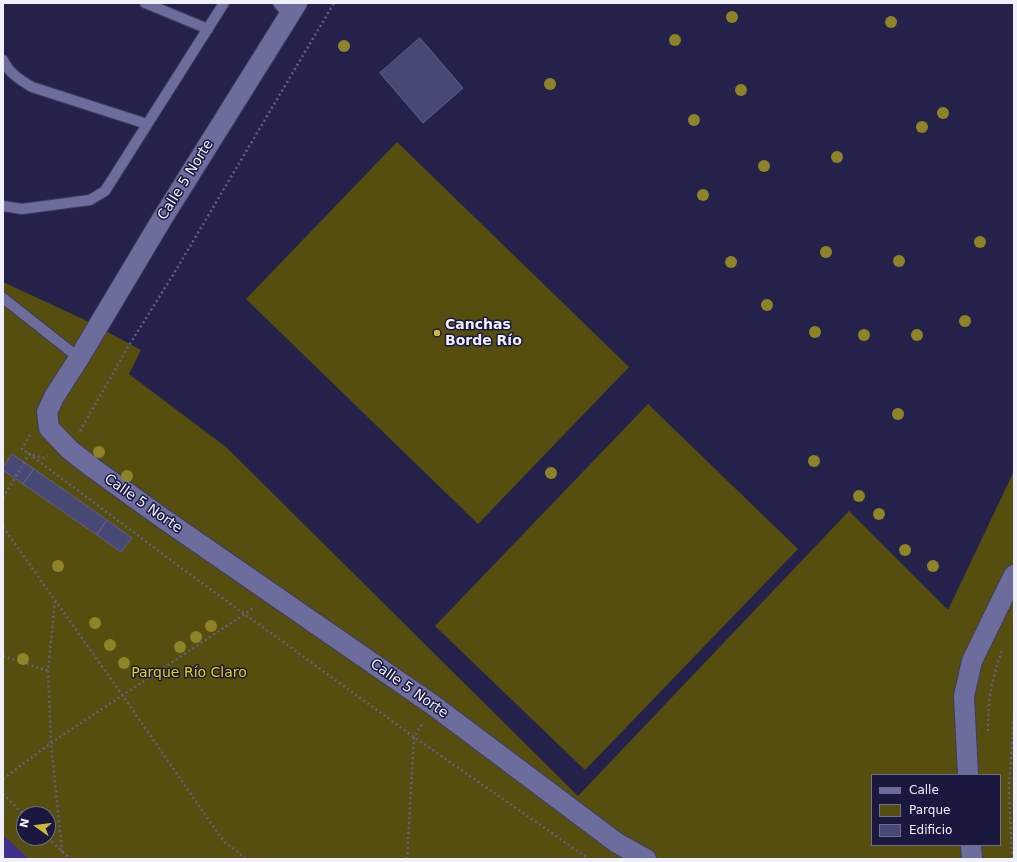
<!DOCTYPE html>
<html>
<head>
<meta charset="utf-8">
<style>
  body { margin:0 }
  #map { position:relative; width:1017px; height:862px; overflow:hidden; background:#24224b; font-family:"DejaVu Sans",sans-serif }
  canvas { display:block }
  .frame { position:absolute; inset:0; border:4px solid #eff0fb; pointer-events:none }
  .legend { position:absolute; left:871px; top:774px; width:130px; height:72px; box-sizing:border-box; background:#1b1840; border:1px solid #706e8b; margin:0; padding:5px 7px; list-style:none; font-size:12px; color:#eff0fb }
  .legend li { display:flex; align-items:center; gap:8px; height:20px }
  .legend b { width:20px; border:1px solid #706e8b }
  .north { position:absolute; left:16px; top:806px; width:40px; height:40px; box-sizing:border-box; background:#1b1840; border:1px solid #706e8b; border-radius:50%; rotate:284deg; font-size:11px; font-weight:700; line-height:16px; text-align:center; color:#eff0fb }
  .north::after { content:''; display:block; margin:auto; width:14px; height:18px; background:#c8bb3b; clip-path:polygon(50% 0,100% 100%,50% 72%,0 100%) }
</style>
</head>
<body>
<div id="map">
<canvas width="1017" height="862"></canvas>
<div class="frame"></div>
<ul class="legend">
<li><b style="height:5px;background:#6c6d9c"></b>Calle</li>
<li><b style="height:11px;background:#554e0e"></b>Parque</li>
<li><b style="height:11px;background:#484875"></b>Edificio</li>
</ul>
<div class="north">N</div>
</div>
<script>
const g = document.querySelector('canvas').getContext('2d');
g.lineJoin = 'round';
function paint(path, color) { g.fillStyle = color; g.fill(path, 'evenodd'); }
function stroke(path, color, width, dash) { g.strokeStyle = color; g.lineWidth = width; g.lineCap = dash ? 'butt' : 'round'; g.setLineDash(dash || []); g.stroke(path); }
function label(font, color, halo, rows, align = 'center') {
  g.font = font + ' "DejaVu Sans",sans-serif'; g.lineWidth = 3; g.setLineDash([]); g.textBaseline = 'middle'; g.strokeStyle = halo; g.fillStyle = color; for (const [text, x, y, turn = 0] of rows) {
    g.save(); g.translate(x, y); g.rotate((+turn || 0) * Math.PI / 180); g.textAlign = isNaN(turn) ? turn : align; if (halo) g.strokeText(text, 0, 0); g.fillText(text, 0, 0); g.restore();
  }
}
paint(new Path2D(`
  M397 142 629 367 478 524 246 299Z
  M3 282 85 320 141 350 129 374 226 447 578 796 849 511 948 610 1014 471V859H4L3 857ZM872 775H1000V845H872ZM24 814H48V838H24Z
  M648 404 798 549 585 770 435 626Z`), '#554e0e');
paint(new Path2D(`
  M3 835 29 859H3Z`), '#3c2f8d');
const building = new Path2D(`
  M420 38 463 88 423 123 380 73Z
  M12 454 34 469 23 484 3 470V468Z
  M34 469 107 520 97 535 23 484Z
  M107 520 132 538 121 552 97 535Z`);
paint(building, '#484875');
stroke(building, '#5e5f8d', 1);
const lane = new Path2D(`
  M145 3 208 29
  M278 3 289 16
  M3 60C9 73 20 80 32 87L147 124
  M3 206 22 209 90 200 105 191 224 3
  M3 298 79 358`);
const street = new Path2D(`
  M297 3 162 219 79 358 54 397 47 412 49 428 70 450 93 468 161 517 433 705 617 843 646 859
  M968 775 964 696 972 661 1014 575
  M971 845 972 859`);
stroke(lane, '#403c5d', 12);
stroke(street, '#403c5d', 22);
stroke(new Path2D(`
  M80 431 128 347 173 275 334 3
  M30 435 22 449 29 454 184 570 414 737 589 859
  M3 498 29 454 44 458 48 456
  M3 527 123 696 224 842 238 852 245 859
  M55 601 48 671 51 743 62 852
  M3 656 48 671
  M988 731C988 699 992 677 1003 648
  M3 779 51 743 255 607
  M3 794 24 815
  M48 838 70 859
  M407 859 414 737 423 723
  M1012 859 1009 787 1014 716`), '#626181', 2.5, [2, 3]);
stroke(lane, '#6c6d9c', 10);
stroke(street, '#6c6d9c', 20);
g.fillStyle = '#8e8327';
for (const [x, y] of [
  [732,17],
  [891,22],
  [675,40],
  [344,46],
  [550,84],
  [741,90],
  [943,113],
  [694,120],
  [922,127],
  [837,157],
  [764,166],
  [703,195],
  [980,242],
  [826,252],
  [899,261],
  [731,262],
  [767,305],
  [965,321],
  [815,332],
  [864,335],
  [917,335],
  [898,414],
  [99,452],
  [814,461],
  [551,473],
  [127,476],
  [859,496],
  [879,514],
  [905,550],
  [58,566],
  [933,566],
  [95,623],
  [211,626],
  [196,637],
  [110,645],
  [180,647],
  [23,659],
  [124,663]
]) { g.beginPath(); g.arc(x, y, 6, 0, 2 * Math.PI); g.fill(); }
for (const [x, y, r, color] of [
  [437,333,4,"#c8bb3b"]
]) { const dot = new Path2D(); dot.arc(x, y, r, 0, 2 * Math.PI); g.fillStyle = color; g.fill(dot); stroke(dot, '#1b1840', 1.5); }
label('14px', '#eff0fb', '#1b1840', [
  ["Calle 5 Norte",186,180,-58],
  ["Calle 5 Norte",143,504,35],
  ["Calle 5 Norte",409,689,35]
]);
label('bold 14px', '#eff0fb', '#1b1840', [
  ["Canchas",445,325],
  ["Borde Río",445,341]
], 'left');
label('14px', '#e4d20a', '#1b1840', [
  ["Parque Río Claro",189,673]
]);
</script>
</body>
</html>
